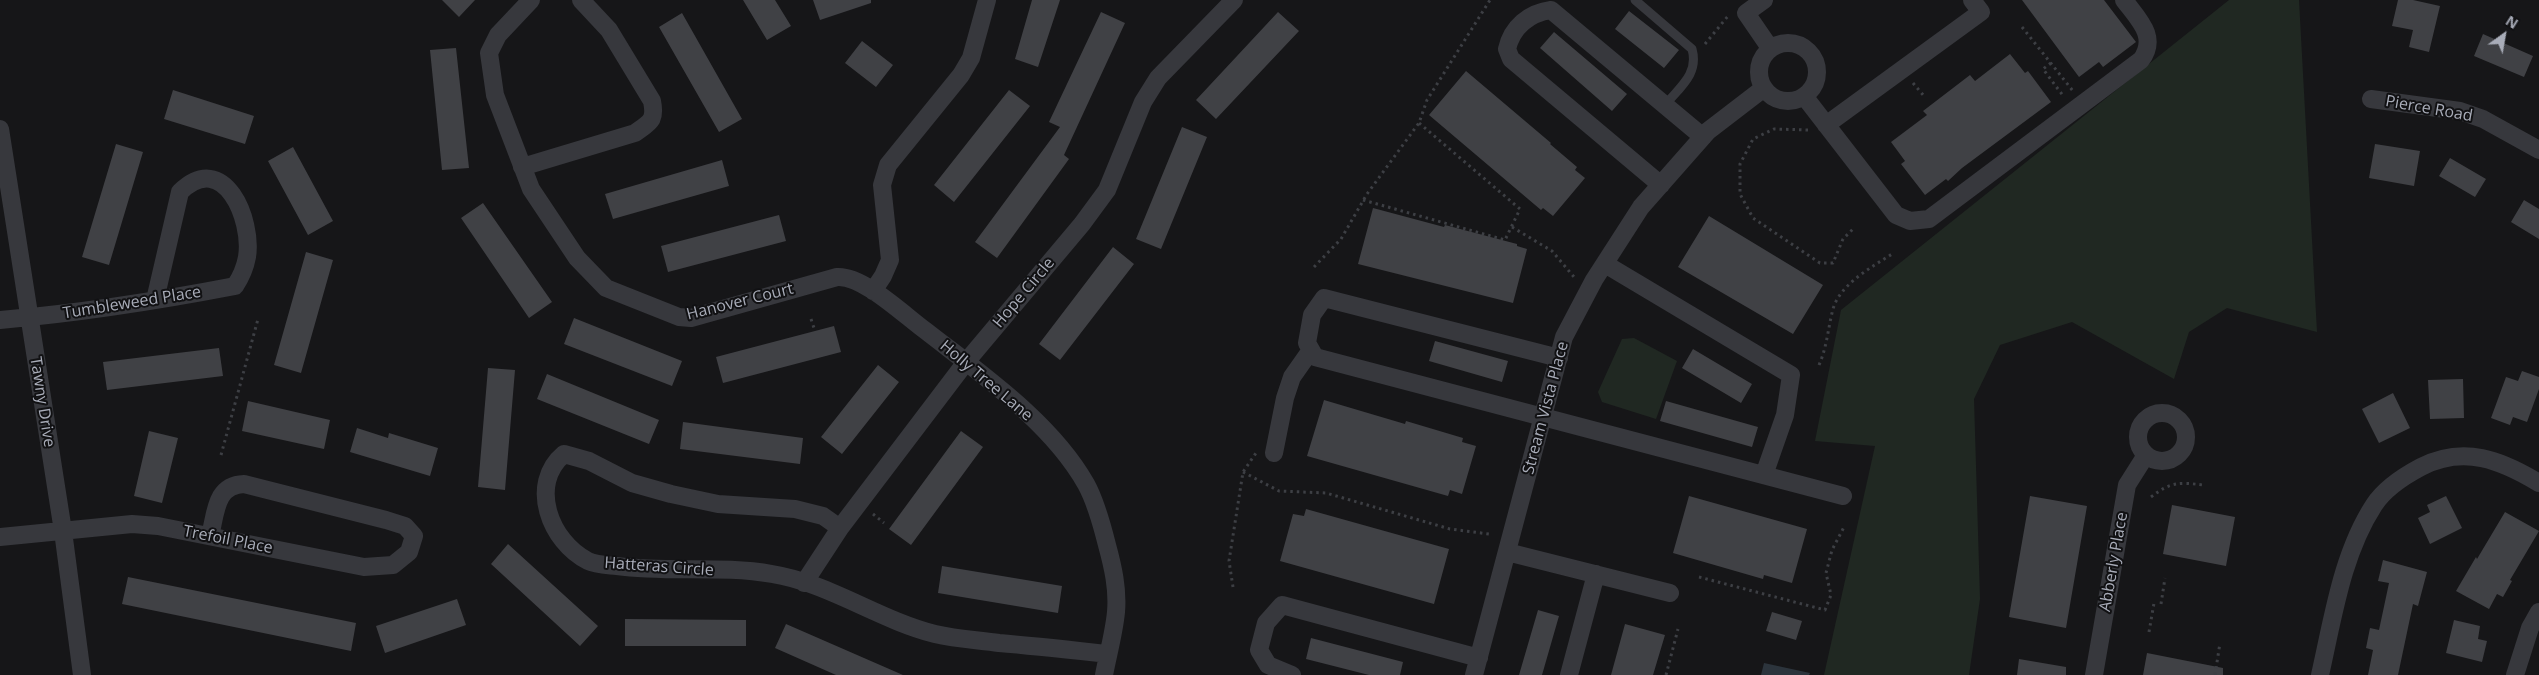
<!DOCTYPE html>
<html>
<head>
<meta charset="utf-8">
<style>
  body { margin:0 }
  #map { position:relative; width:2539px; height:675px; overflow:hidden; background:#161618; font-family:"Open Sans",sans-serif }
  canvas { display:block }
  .north { position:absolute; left:2479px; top:10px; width:50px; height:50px; -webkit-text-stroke:4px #111113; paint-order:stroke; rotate:32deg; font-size:14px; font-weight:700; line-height:20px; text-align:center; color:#a8acb8 }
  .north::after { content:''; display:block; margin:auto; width:18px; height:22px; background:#a8acb8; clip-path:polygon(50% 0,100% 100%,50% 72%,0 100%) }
</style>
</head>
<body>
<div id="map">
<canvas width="2539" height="675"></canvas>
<div class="north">N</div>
</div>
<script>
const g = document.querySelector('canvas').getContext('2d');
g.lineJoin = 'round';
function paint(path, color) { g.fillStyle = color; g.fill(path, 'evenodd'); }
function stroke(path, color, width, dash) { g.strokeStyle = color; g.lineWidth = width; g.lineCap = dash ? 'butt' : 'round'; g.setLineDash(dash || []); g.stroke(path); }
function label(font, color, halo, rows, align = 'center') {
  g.font = font + ' "Open Sans",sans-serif'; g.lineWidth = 4; g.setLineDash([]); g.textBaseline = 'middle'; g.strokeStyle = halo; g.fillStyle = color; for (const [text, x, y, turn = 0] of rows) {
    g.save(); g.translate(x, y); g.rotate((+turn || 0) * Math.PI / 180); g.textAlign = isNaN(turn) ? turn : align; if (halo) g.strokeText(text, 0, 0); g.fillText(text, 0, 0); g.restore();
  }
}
paint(new Path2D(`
  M2229 0H2299L2317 332 2227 308 2189 332 2174 379 2072 322 2000 345 1974 399 1980 599 1969 675H1824L1875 446 1815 441 1841 310Z
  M1634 338 1677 361 1656 419 1602 402 1598 392 1622 339Z`), '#202822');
paint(new Path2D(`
  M1764 663 1810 673 1809 675H1761Z`), '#2c343c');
paint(new Path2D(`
  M442 0H475L459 17Z
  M743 0H775L791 26 767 40Z
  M813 0H871V3L820 20Z
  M1032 0H1060L1038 67 1015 59Z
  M2022 0H2104L2136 42 2103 67 2099 62 2079 77Z
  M2398 0H2413L2440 6 2429 52 2409 47 2413 30 2392 26Z
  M1629 11 1679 50 1664 68 1615 29Z
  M1101 12 1125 23 1064 155 1069 159 997 258 975 242 1060 127 1049 122Z
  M1278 12 1299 31 1216 119 1196 100Z
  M682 13 742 119 719 132 659 27Z
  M1554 32 1627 94 1612 111 1540 48Z
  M2483 34 2533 56 2524 77 2474 56Z
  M862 41 893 65 876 87 845 63Z
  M456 48 469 168 442 170 430 50Z
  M2010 54 2025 73 2028 71 2051 102 1962 168 1948 181 1946 179 1925 195 1901 164 1905 161 1891 142 1927 115 1923 111 1970 75 1975 81Z
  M1466 71 1551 143 1550 144 1577 167 1575 170 1585 178 1553 216 1543 208 1541 210 1429 115Z
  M173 90 254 116 245 144 164 119Z
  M1009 90 1030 106 954 202 934 185Z
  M1182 127 1207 137 1161 249 1136 239Z
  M116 144 143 152 109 265 82 257Z
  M2375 144 2420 151 2414 186 2369 178Z
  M293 147 333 221 308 235 268 161Z
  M2450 158 2486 179 2475 197 2439 176Z
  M722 160 729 186 613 219 605 194Z
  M2524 200 2539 209V239L2511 222Z
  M483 203 552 302 529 318 461 218Z
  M1373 208 1444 227 1445 225 1517 244V246L1527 249 1513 303 1358 264Z
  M779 215 786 241 668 272 661 246Z
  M1709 216 1823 285 1793 334 1678 267Z
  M1113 247 1134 264 1060 360 1039 344Z
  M306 252 333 260 301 373 274 365Z
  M574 318 682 361 672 386 564 344Z
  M834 326 841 352 723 383 716 357Z
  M1435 341 1508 361 1502 382 1429 361Z
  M219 348 223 376 107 390 103 362Z
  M1693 349 1752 384 1741 403 1682 368Z
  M878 365 899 382 842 454 821 437Z
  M488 368 515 370 505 490 478 487Z
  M2522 371 2539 377V389L2527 422 2513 417 2510 425 2491 418 2506 377 2518 381Z
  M547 374 659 420 649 444 537 399Z
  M2463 379 2464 418 2430 419 2428 380Z
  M2393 393 2410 428 2379 443 2362 409Z
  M1324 400 1405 424 1406 421 1463 438 1462 442 1476 446 1462 494 1450 490 1448 496 1307 456Z
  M248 401 330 420 324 449 242 431Z
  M1666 401 1758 427 1752 447 1660 421Z
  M683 422 803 438 800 464 680 449Z
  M357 428 388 438 389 433 438 448 430 476 350 452Z
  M149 431 178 438 162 503 134 496Z
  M961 431 983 447 911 545 889 529Z
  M1689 496 1807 529 1792 583 1764 575 1763 579 1673 553Z
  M2030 496 2087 506 2066 628 2009 617Z
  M2446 496 2462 528 2430 544 2418 518 2430 512 2427 505Z
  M2172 505 2235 517 2226 566 2163 554Z
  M1306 509 1449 549 1434 604 1280 561 1293 514 1304 516Z
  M2505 512 2539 531 2510 580 2512 581 2503 597 2497 594 2489 609 2456 591 2476 557 2477 559Z
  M508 544 598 626 580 646 491 564Z
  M2383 560 2427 572 2418 606 2413 604 2398 675H2368L2373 650 2366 648 2370 628 2379 630 2389 583 2378 581Z
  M942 566 1062 586 1058 613 938 593Z
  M128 577 356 623 351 651 122 604Z
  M457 599 466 625 385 653 376 626Z
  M1538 610 1559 616 1542 675H1519Z
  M1772 612 1802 621 1796 640 1766 631Z
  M625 619 746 620V646H625Z
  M2454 620 2480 626 2478 639 2487 641 2482 662 2446 653Z
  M786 624 903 675H836L775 648Z
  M1625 624 1665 635 1653 675H1611Z
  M1311 638 1403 662 1400 675H1369L1306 659Z
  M2147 653 2223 668V675H2143Z
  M2019 659 2066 667V675H2017Z`), '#404145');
stroke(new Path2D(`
  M2022 27 2073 91
  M1705 44 1728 16
  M2051 63 2043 69 2064 97
  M1913 83 1924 96
  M1808 130 1774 129 1753 139 1740 164V194L1753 218 1820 263H1833L1843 239 1853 229
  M1363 200 1505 240 1520 209 1419 123
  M1512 227 1552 251 1574 277
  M1314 267 1341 239 1367 194 1419 123 1427 100 1490 0
  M811 319 815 331
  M1819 365C1827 347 1828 328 1833 309 1840 284 1872 267 1892 254
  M221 455 258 319
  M1243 472 1279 491 1326 493 1450 529 1489 534
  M2151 497C2170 482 2179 482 2203 485
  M873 514 884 523
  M1699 577 1825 610 1831 595 1826 573 1832 550 1844 527
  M1233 587 1229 561 1243 472 1256 453
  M2161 604 2165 578
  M2149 632 2154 603
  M1666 675 1678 629
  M2215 675 2220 643`), '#3d3f44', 3, [2.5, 4]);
stroke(new Path2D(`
  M1635 0 1692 49C1699 74 1680 87 1665 105`), '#37383d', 9);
stroke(new Path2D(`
  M531 0 498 35 489 53 495 95 531 189 577 258 606 288 679 317 691 318 837 277C863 275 905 316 926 331 981 374 1051 422 1086 484 1096 502 1102 525 1107 545 1113 567 1118 589 1116 612 1114 633 1108 654 1104 675
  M1764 0 1746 13 1770 48
  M1759 72a29 29 0 1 1 58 0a29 29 0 1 1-58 0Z
  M1804 96 1896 215 1910 221 1929 219 2141 60C2158 37 2139 20 2124 0
  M2371 99 2460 111 2483 119 2539 150
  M1826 125 1981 12 1972 0
  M0 129 63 531 82 675
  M522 167 635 133C650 122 656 121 652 101L609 30 581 0
  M1661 185 1511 59 1507 49C1512 27 1529 13 1551 10L1703 137
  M1605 264 1791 375 1785 415 1764 475
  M873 291 883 276 890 260 882 185 888 165 961 75 971 58 987 0
  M0 320C79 313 157 301 235 286 241 277 245 268 247 257 253 220 224 149 180 192L155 300
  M1559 358 1324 298 1312 315 1307 343 1315 357 1843 496
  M2138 437a24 24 0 1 1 48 0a24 24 0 1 1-48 0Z
  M1274 453 1285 398 1292 377 1311 350
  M840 528 823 516 795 509 718 504 671 494 632 483 589 461 564 454C528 484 550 542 588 561 596 565 608 565 617 566 668 573 721 565 772 574 829 583 879 620 935 634 956 639 977 640 999 643 1035 646 1071 650 1108 654
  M0 537 132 524 158 526 364 567 393 565 409 552 414 536 405 526 386 520 244 484C215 485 216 513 210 536
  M1507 552 1670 593
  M804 583 840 528 966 362 1082 224 1107 190 1143 102 1158 78 1234 0
  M1292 675 1268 665 1259 650 1266 623 1282 605 1479 658
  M1474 675 1564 337 1594 280 1641 207 1708 131 1764 88
  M1569 675 1596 574
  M2094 675 2127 485 2146 455
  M2320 675C2333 618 2342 554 2374 505 2385 488 2404 476 2421 467 2464 445 2501 460 2539 483
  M2515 675 2530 628 2539 612`), '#37383d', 18);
label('16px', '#a8acb8', '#111113', [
  ["Pierce Road",2429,109,10],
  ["Hope Circle",1024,293,-50],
  ["Hanover Court",740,302,-14],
  ["Tumbleweed Place",132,303,-9],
  ["Holly Tree Lane",986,381,40],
  ["Tawny Drive",42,402,81],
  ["Stream Vista Place",1546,408,-75],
  ["Trefoil Place",228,540,11],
  ["Abberly Place",2114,562,-80],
  ["Hatteras Circle",659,567,4]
]);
</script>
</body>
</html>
